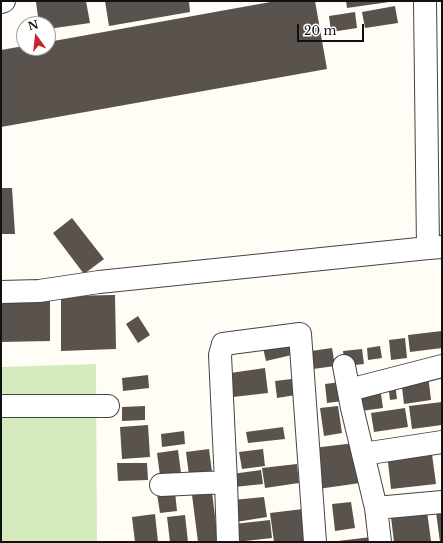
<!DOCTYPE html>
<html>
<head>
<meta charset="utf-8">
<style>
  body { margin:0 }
  #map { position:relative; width:443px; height:543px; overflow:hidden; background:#fffdf5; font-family:"Libre Baskerville",serif }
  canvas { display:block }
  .frame { position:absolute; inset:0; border:2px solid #111; pointer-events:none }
  .north { position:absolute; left:16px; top:16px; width:40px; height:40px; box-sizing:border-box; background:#fff; border:1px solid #a0a0a0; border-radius:50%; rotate:345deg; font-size:11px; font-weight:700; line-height:16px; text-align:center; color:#111 }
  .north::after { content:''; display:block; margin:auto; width:14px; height:18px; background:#c4262e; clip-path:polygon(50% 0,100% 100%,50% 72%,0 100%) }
  .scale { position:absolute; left:297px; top:24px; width:67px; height:18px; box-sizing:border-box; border:2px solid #111; border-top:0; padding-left:5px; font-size:12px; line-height:14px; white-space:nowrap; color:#111; -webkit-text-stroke:3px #fff; paint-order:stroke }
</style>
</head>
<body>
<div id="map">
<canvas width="443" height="543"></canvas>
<div class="frame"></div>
<div class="north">N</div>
<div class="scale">20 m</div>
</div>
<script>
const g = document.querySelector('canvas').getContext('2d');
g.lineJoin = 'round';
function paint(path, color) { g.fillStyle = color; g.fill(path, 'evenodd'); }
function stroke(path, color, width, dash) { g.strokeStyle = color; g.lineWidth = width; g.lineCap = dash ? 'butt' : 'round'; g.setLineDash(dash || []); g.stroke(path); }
paint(new Path2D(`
  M96 364 97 542H1V367Z`), '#d5ebbd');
paint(new Path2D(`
  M43 1H86L90 23 48 29V24H39L36 2Z
  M105 1H189L190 12 109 26Z
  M276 1H315L327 69 1 127V50L24 46V48H48V42Z
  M346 1H388L389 2 347 8Z
  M395 6 398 23 365 28 362 12Z
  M355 12 357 28 331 32 329 16Z
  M1 188H12L15 234H1Z
  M72 218 104 259 84 274 53 233Z
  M115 295 116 349 61 351V296Z
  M50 299V341L1 342V300Z
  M138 316 150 335 138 343 126 324Z
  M442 331V348L410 352 408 335Z
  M405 338 407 358 391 360 389 340Z
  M293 341 296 354 266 361 263 348Z
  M380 346 382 358 368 360 367 348Z
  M332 348 335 366 313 369 311 351Z
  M362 349 364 364 345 366 343 351Z
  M265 368 268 393 233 397 230 373Z
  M148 375 149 388 123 391 122 378Z
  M428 375 431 400 404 404 401 379Z
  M300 378 302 394 277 398 275 381Z
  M341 382 343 401 327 403 325 384Z
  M395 382 397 399 390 400 388 383Z
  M380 387 383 408 361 411 358 390Z
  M442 402V425L412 429 409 406Z
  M145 406V420L122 421V407Z
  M338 406 342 433 324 436 320 408Z
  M405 408 408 427 374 432 371 413Z
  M148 425 150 457 122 459 120 427Z
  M283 427 285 439 248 443 246 432Z
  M184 431 185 444 162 447 161 434Z
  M355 443 360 483 318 489 313 448Z
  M431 447 436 484 391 489 387 453Z
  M209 449 212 472 189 475 186 452Z
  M263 449 265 466 242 469 239 452Z
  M178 450 181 473 160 476 157 453Z
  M117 463H147L148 480 118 481Z
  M297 464 299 483 265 488 262 468Z
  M261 470 263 484 234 487 232 474Z
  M175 492 177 511 160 513 157 494Z
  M212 492 218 541 198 542 192 495Z
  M264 497 267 517 236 522 233 500Z
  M351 502 355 528 335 531 332 504Z
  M426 504 431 541 420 542H394L390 509Z
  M442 504V542H440L435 505Z
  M303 509 306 541 296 542H274L270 513Z
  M155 514 158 542H135L132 517Z
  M185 515 188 542H170L167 517Z
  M270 520 272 538 236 542 234 524Z
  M371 537 372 542H338V541Z`), '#5a524d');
const minor = new Path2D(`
  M425 1 428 248
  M1 2 4 1
  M1 292 39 291 99 282 428 248 442 247
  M344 366 352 408 376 508 442 502
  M349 390 442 366
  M1 406H108
  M363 454 442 442
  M161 485 226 482
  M376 508 380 542
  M228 542 226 482 220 355 223 344 300 334 315 542`);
stroke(minor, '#444', 24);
stroke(minor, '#fff', 22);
</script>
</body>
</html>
